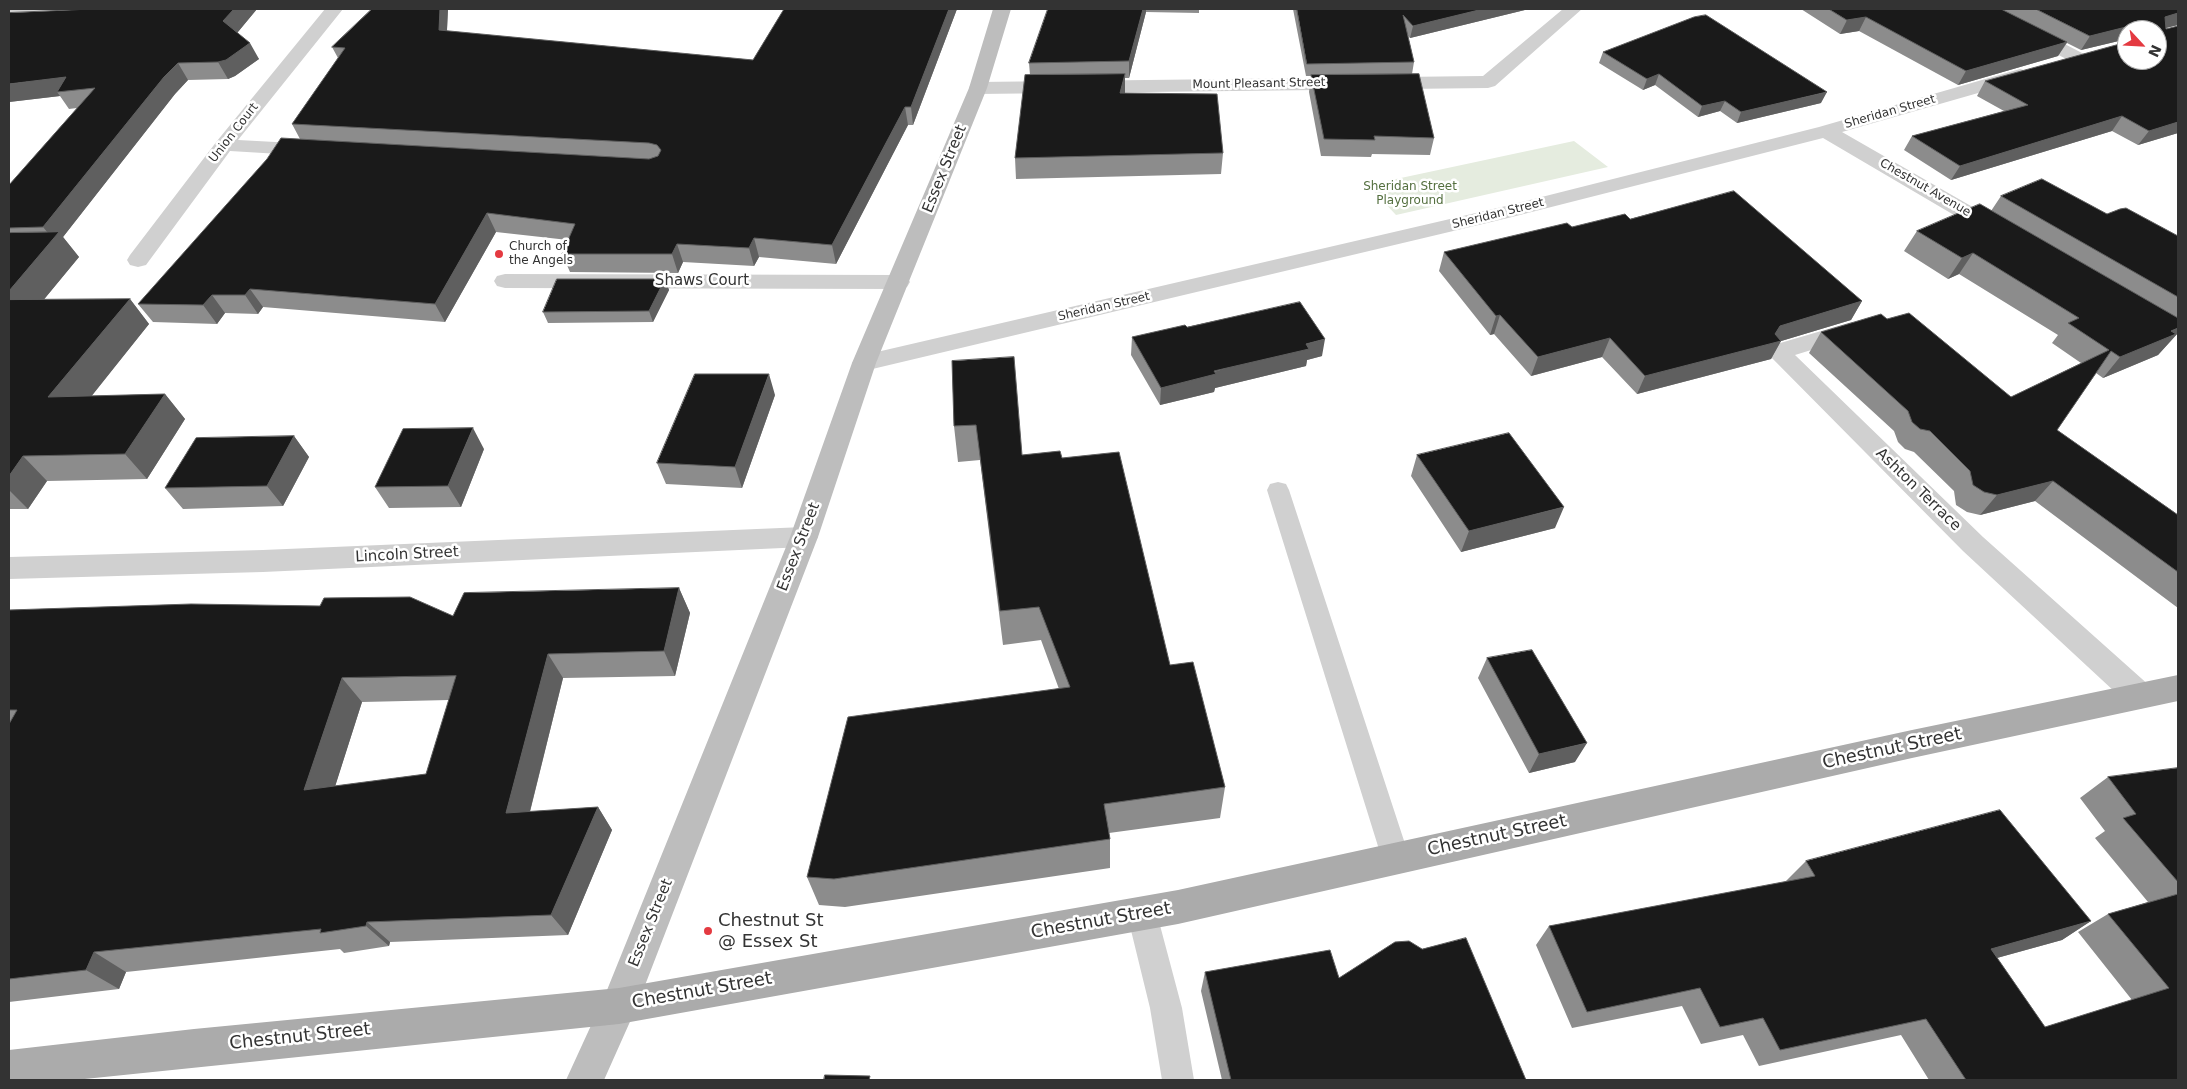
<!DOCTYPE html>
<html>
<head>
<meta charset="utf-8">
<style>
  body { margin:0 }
  #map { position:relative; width:2187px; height:1089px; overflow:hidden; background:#fff; font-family:"DejaVu Sans",sans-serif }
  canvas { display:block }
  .frame { position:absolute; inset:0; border:10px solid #333; pointer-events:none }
  .north { position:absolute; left:2117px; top:20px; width:50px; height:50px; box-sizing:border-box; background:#fff; border:1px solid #adadad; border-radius:50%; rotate:115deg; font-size:14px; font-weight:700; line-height:20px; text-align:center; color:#333 }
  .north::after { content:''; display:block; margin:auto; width:18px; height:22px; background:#e43a41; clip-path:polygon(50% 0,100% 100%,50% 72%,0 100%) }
</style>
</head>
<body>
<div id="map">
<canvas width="2187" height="1089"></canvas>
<div class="frame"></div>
<div class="north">N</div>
</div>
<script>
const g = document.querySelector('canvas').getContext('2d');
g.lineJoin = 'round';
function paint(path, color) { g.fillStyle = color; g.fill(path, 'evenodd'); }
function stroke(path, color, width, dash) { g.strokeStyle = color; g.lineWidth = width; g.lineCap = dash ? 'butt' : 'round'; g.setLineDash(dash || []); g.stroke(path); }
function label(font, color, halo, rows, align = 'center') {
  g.font = font + ' "DejaVu Sans",sans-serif'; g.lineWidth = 5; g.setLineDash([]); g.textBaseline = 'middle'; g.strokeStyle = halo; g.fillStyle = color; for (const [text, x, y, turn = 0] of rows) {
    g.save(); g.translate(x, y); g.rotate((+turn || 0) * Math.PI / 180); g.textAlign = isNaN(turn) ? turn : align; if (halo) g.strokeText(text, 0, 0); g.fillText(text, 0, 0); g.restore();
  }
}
paint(new Path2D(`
  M1574 141 1608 167 1396 215 1368 185Z`), '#e5ecdf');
paint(new Path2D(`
  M1278 482 1286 484 1289 490 1410 859 1406 869 1396 873 1386 869 1382 859 1267 490 1270 484Z
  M1142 900 1153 904 1157 914 1182 1008 1194 1080H1162L1150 1008 1127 914 1131 904Z`), '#d0d0d0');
paint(new Path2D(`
  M9 9H89L86 13 80 14 9 19Z
  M325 9H343L238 140 313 144 320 146 323 150 320 154 313 156 230 151 146 265 138 267 130 265 127 260 130 255 217 141Z
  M1563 9H1582L1495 86 1488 88 978 94 971 92 969 88 971 84 978 82 1483 76Z
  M1975 9H1997L2084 54 2087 58 2084 62 2078 63 2072 62 1978 13Z
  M2020 69 2027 71 2029 75 2027 79 1842 132 2004 225 2007 230 2004 235 1996 236 1988 235 1823 138 1508 218 864 371 856 369 852 363 856 357 864 355 1506 206 1819 127Z
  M505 274 899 275 907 277 910 282 907 287 899 289 505 288 497 286 494 281 497 276Z
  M1852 322 1860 325 1864 330 1860 335 1795 355 1983 537 2151 687 2155 696 2151 705 2140 709 2129 705 1963 551 1766 352 1770 346Z
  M804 527 814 530 818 537 814 544 804 547 263 572 9 579V557L263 550Z`), '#d0d0d0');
paint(new Path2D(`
  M993 9H1011L987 88 876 363 818 537 637 1006 604 1080H566L605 995 790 537 852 363 969 88Z`), '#bdbdbd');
paint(new Path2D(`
  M2178 675V701L1912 758 1178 924 619 1024 75 1080H9V1050L194 1029 619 988 1178 890 1912 730Z`), '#ababab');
paint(new Path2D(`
  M93 9H257L237 33 259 59 235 76 228 79 188 80 175 94 63 237 79 257 44 299H130L149 324 91 396 165 394 185 419 147 479 47 481 28 509H9V185L77 108 69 109 60 96 9 102Z
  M448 9 447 31 753 60 784 9H957L913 125H908L836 264 759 257 754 266 683 262 678 273 570 272 562 254 568 240 496 232 445 322 263 307 258 314 225 313 217 324 153 322 138 304 300 139 292 124 338 58 332 47Z
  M1048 9H1199V13L1146 12 1129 78H1125V93L1223 153 1221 174 1016 179 1015 158 1030 75 1029 63Z
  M1293 9H1529L1410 38 1408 36 1414 62 1412 74 1434 138 1430 155 1372 154 1371 157 1321 156 1309 92 1311 76H1306Z
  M1801 9H2178V25L2166 28 2178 133 2138 145 2112 131 1951 180 1904 150 1912 136 2004 111 1977 96 1985 81 2127 60 2157 30H2127V39L2081 50 2067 43 2058 56 1958 85 1859 31 1840 34Z
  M1603 52 1821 103 1737 123 1720 111 1698 117 1655 85 1643 90 1599 63Z
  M2001 196 2107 214 2178 236V333L2158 355 2103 378 2096 373 2057 430 2178 515V608L2035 501 1980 515 1967 512 1956 505 1954 491 1914 452 1905 449 1898 442 1894 431 1809 353 1821 332 1887 319 2011 397 2081 363 2052 343 2058 335 1959 274 1948 279 1904 251 1917 231 1991 211Z
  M1630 219 1862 301 1851 320 1781 341 1771 359 1637 394 1602 357 1531 376 1494 334 1490 335 1439 271 1444 252 1572 227Z
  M665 279 669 290 653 322 548 323 543 312Z
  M1187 327 1322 356 1307 360 1306 366 1215 388 1214 392 1160 405 1131 355 1132 337Z
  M952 361 1022 455 1062 458 1170 665 1225 787 1220 818 1109 833 1110 839V868L845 907 819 905 807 877 1059 689 1041 640 1003 645 980 460 958 462 954 426Z
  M775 395 742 488 666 484 657 463Z
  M294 436 309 457 283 506 183 509 165 488Z
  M484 449 461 507 389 508 375 487Z
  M1417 455 1555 528 1461 552 1411 476Z
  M679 588 690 613 675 676 563 678 530 812 598 807 612 830 568 935 390 942 389 946 344 953 340 949 126 972 119 989 9 1002V610L453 616ZM449 700 426 774 335 786 362 702Z
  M1487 658 1575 762 1529 773 1478 678Z
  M2178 768V1080H1929L1901 1035 1759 1066 1743 1035 1701 1044 1682 1006 1572 1028 1536 945 1549 926 1786 882V881L1806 861 2091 921 2062 940 1997 958 2045 1027 2132 1000 2078 932 2108 914 2148 902 2095 838 2105 831 2080 798 2108 777Z
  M1205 972 1339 978 1526 1080H1222L1201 991Z`), '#8c8c8c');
paint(new Path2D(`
  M234 9H257L233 38 223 21Z
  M440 9H448L446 48 439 30Z
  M949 9H957L913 125 911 107Z
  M1143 9H1146V12L1129 78V61Z
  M1483 9H1529L1410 38 1413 26Z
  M2178 13V25L2157 30 2165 17Z
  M1866 17 1859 31 1840 34 1847 20Z
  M2138 24 2134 30H2127V39L2081 50 2090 36Z
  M2067 42 2058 56 1958 85 1966 71Z
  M250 43 259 59 235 76 228 79 218 62Z
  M178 63 188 80 175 94 63 237 79 257 23 325 9 308V291L53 239 43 227 164 77Z
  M1125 74V94L1120 93Z
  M1659 74 1655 85 1643 90 1647 79Z
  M66 77 57 92 60 96 9 102V84Z
  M1827 92 1821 103 1737 123 1741 112Z
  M1725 101 1720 111 1698 117 1702 106Z
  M905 107 908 125 836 264 832 245Z
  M2122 116 2112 131 1951 180 1960 166Z
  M2178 122V133L2138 145 2149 131Z
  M487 213 496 232 445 322 435 304Z
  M754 238 759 257 754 266 749 248Z
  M677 244 683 262 678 273 672 254Z
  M1973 253 1959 274 1948 279 1962 258Z
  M665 279 669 290 653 322 649 311Z
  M250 289 263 307 258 314 245 295Z
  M212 295 225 313 217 324 203 305Z
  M130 299 149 324 71 422 48 397Z
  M1862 301 1851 320 1778 342 1781 341 1771 359 1637 394 1645 376 1775 334 1780 326Z
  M1500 315 1494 334 1490 335 1496 316Z
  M2178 328V333L2158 355 2103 378 2120 357Z
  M1610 338 1602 357 1531 376 1538 357Z
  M1325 339 1322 356 1307 360 1306 366 1215 388 1214 392 1160 405 1161 388 1306 344Z
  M769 374 775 395 742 488 735 467Z
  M165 394 185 419 147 479 125 454Z
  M473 428 484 449 461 507 448 486Z
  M294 436 309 457 283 506 267 486Z
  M23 456 47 481 28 509 9 490V476Z
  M2053 481 2035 501 1980 515 1997 495Z
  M1564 507 1555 528 1461 552 1469 531Z
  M679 588 690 613 675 676 664 651Z
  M548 654 563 678 524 835 506 813Z
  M342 678 362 702 327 812 304 790Z
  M1587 743 1575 762 1529 773 1539 754Z
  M598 807 612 830 568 935 551 915Z
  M2091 921 2062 940 1964 967 1991 949Z
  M367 922 390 942 389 946 366 926Z
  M94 952 126 972 119 989 86 970Z`), '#5f5f5f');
const building = new Path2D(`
  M92 9H234L223 21 250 43 226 60 218 62 178 63 164 77 43 227 9 228V185L95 88 57 92 66 77 9 84V13Z
  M372 9H440L439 30 753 60 784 9H949L911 107H905L832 245 754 238 749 248 677 244 672 254H562L575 224 487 213 435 304 250 289 245 295H212L203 305 138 304 267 159 281 138 649 159 658 156 661 150 657 145 649 143 292 124 345 48 332 47Z
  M1048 9H1143L1129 61 1029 63Z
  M1297 9H1483L1413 26 1403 15 1414 62 1307 64Z
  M1829 9H2001L2067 42 1966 71 1866 17 1847 20Z
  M2036 9H2178V13L2165 17 2166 29 2178 26V122L2149 131 2122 116 1960 166 1912 136 2028 105 1985 81 2127 42V60H2157V30H2138V24L2090 36Z
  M1706 15 1827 92 1741 112 1725 101 1702 106 1659 74 1647 79 1603 52 1694 17Z
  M1125 74 1120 93 1217 94 1223 153 1015 158 1025 75Z
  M1419 74 1434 138 1374 136 1375 140 1324 139 1311 75Z
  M2042 179 2107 214 2120 209 2126 208 2178 236V297L2001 196Z
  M1734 191 1862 301 1780 326 1775 334 1781 341 1645 376 1610 338 1538 357 1500 315 1496 316 1444 252 1567 223 1572 227 1625 214 1630 219Z
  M1980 204 2178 318V328L2171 331 2176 334 2120 357 2111 351 2057 430 2178 515V572L2053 481 1997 495 1984 492 1973 485 1970 471 1930 431 1920 429 1912 422 1908 411 1821 332 1881 314 1887 319 1909 313 2011 397 2109 350 2068 323 2079 318 1973 253 1962 258 1917 231Z
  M59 232 9 291V233Z
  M557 279H665L649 311 543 312Z
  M130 299 48 397 165 394 125 454 23 456 9 476V300Z
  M1300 302 1325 339 1306 344 1309 349 1214 371 1216 374 1161 388 1132 337 1185 325 1187 327Z
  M1014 357 1022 455 1060 451 1062 458 1119 452 1170 665 1193 662 1225 787 1104 804 1110 839 834 879 807 877 848 717 1070 687 1039 607 1000 611 976 425 954 426 952 361Z
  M695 374H769L735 467 657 463Z
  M473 428 448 486 375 487 403 429Z
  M1509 433 1564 507 1469 531 1417 455Z
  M294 436 267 486 165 488 196 438Z
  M679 588 664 651 548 654 506 813 598 807 551 915 367 922 366 926 320 933 321 929 94 952 86 970 9 979V724L17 710H9V610L191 604 320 606 324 598 410 597 453 616 464 593ZM456 676 426 774 304 790 342 678Z
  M1532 650 1587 743 1539 754 1487 658Z
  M2178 768V882L2123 818 2136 814 2108 777Z
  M2000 810 2091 921 1991 949 2045 1027 2169 988 2108 914 2178 894V1080H1966L1926 1019 1780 1050 1763 1018 1720 1027 1700 988 1587 1012 1549 926 1815 876 1806 861Z
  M1466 938 1526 1080H1231L1205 972 1330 950 1339 978 1395 942 1409 941 1422 949Z
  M825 1075 870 1076 869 1080H824Z`);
paint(building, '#1a1a1a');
stroke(building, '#5f5f5f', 1);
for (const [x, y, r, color] of [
  [499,254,5,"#e43a41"],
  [708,931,5,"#e43a41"]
]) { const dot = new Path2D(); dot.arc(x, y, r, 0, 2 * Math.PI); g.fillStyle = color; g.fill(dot); stroke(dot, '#fff', 2); }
label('12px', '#333', '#fff', [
  ["Mount Pleasant Street",1259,84,-1],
  ["Sheridan Street",1890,112,-16],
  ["Union Court",234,133,-52],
  ["Chestnut Avenue",1925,188,30],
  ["Sheridan Street",1498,214,-14],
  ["Sheridan Street",1104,307,-13]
]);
label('12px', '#546f3f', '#fff', [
  ["Sheridan Street",1410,187],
  ["Playground",1410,201]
]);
label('12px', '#333', '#fff', [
  ["Church of",509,247],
  ["the Angels",509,261]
], 'left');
label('15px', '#333', '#fff', [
  ["Essex Street",945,169,-68],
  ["Shaws Court",702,281],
  ["Ashton Terrace",1918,490,44],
  ["Essex Street",799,547,-69],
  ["Lincoln Street",407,555,-3],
  ["Essex Street",651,923,-68]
]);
label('18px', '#333', '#fff', [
  ["Chestnut Street",1892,749,-12],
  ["Chestnut Street",1497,836,-12],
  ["Chestnut Street",1101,921,-10],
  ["Chestnut Street",702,991,-10],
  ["Chestnut Street",300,1037,-6]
]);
label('18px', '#333', '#fff', [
  ["Chestnut St",718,921],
  ["@ Essex St",718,942]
], 'left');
</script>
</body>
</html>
